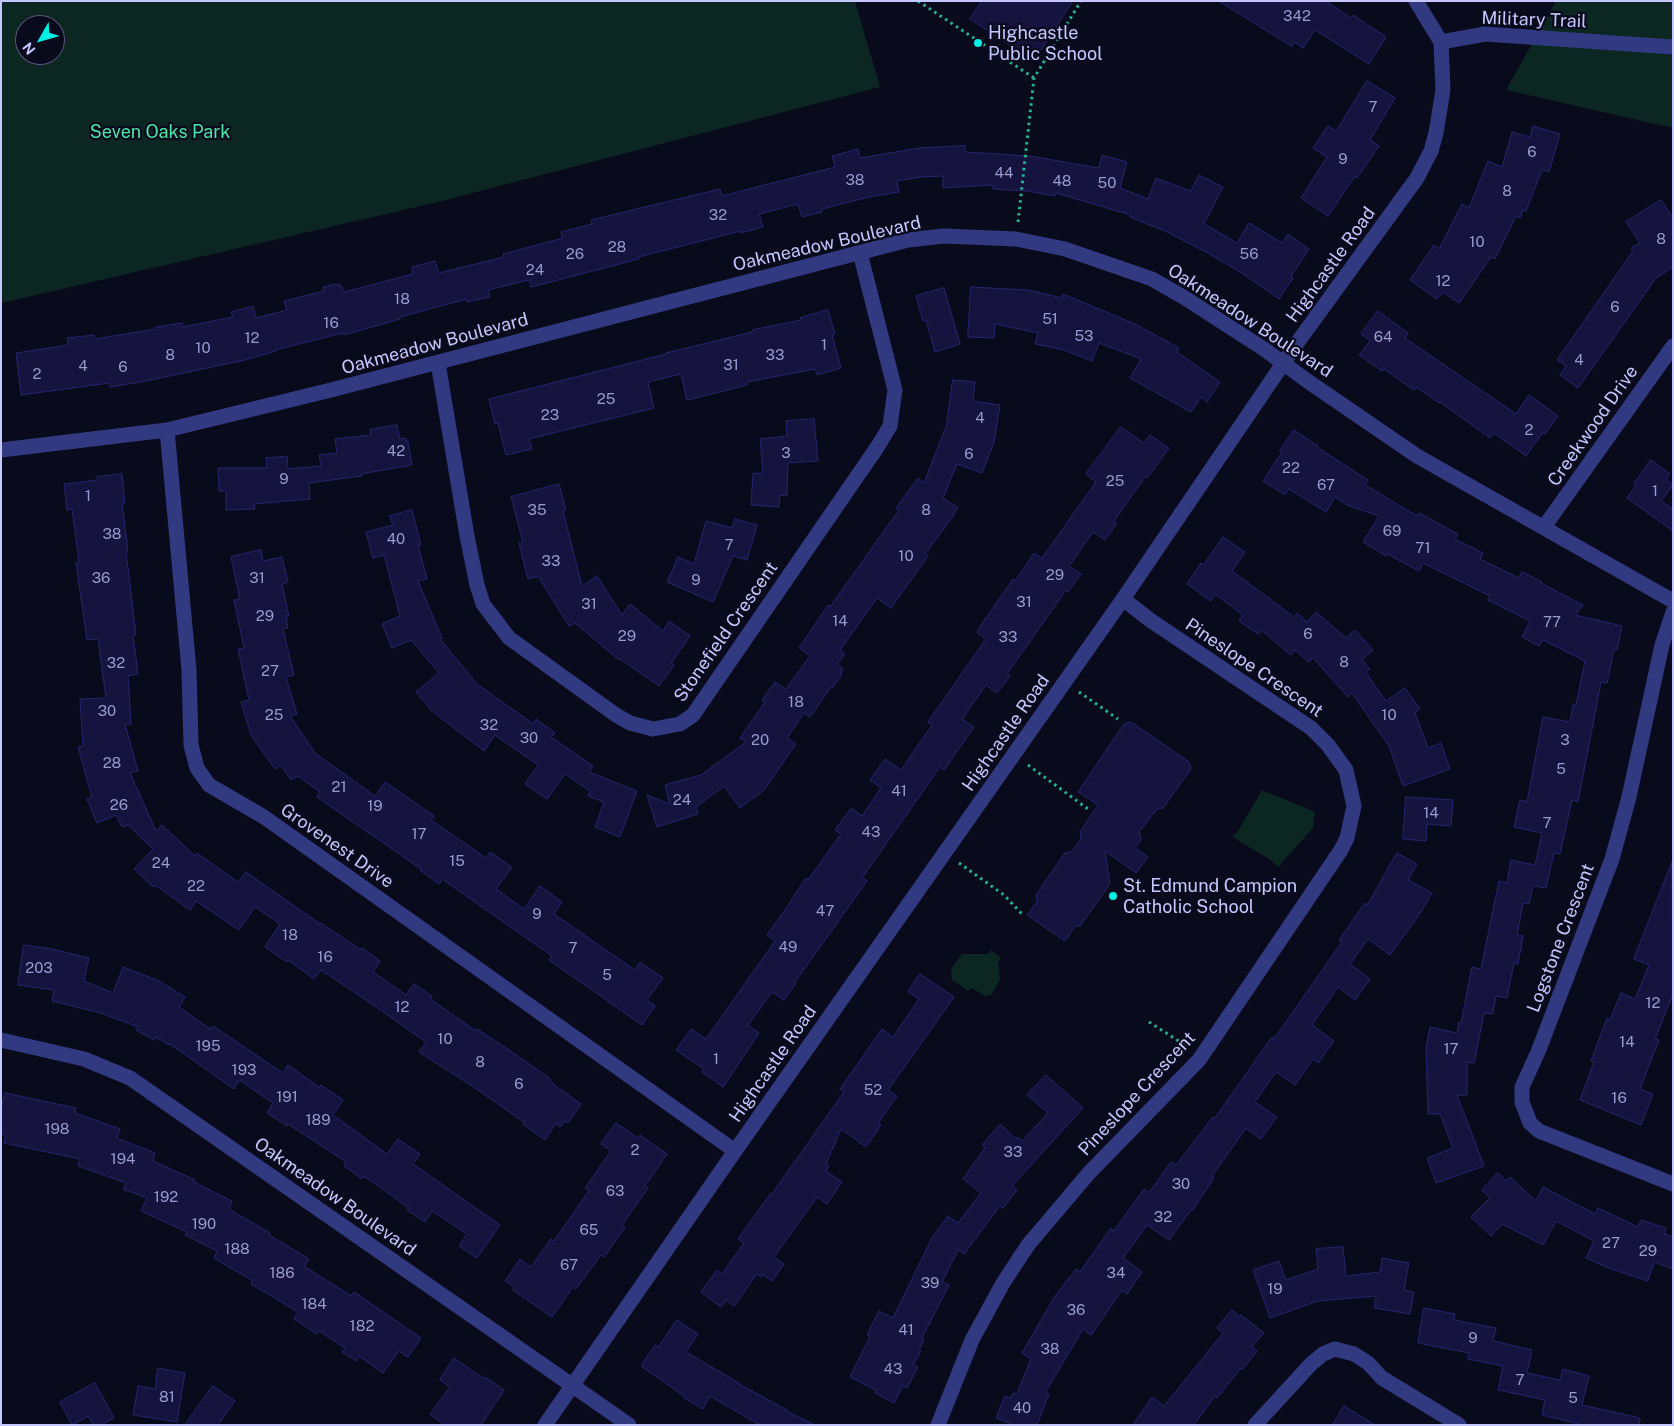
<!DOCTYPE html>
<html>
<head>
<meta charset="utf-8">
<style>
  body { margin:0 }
  #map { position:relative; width:1674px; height:1426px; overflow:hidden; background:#0a0a1d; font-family:"Public Sans",sans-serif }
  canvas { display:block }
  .frame { position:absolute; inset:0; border:2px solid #c5c8ff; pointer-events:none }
  .north { position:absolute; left:15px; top:15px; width:50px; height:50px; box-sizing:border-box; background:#0a0a1d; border:1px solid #555677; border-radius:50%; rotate:232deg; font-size:14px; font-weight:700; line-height:20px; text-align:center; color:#c5c8ff }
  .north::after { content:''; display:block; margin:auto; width:18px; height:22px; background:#00f0e3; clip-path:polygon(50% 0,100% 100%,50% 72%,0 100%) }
</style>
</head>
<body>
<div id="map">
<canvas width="1674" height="1426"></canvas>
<div class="frame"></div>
<div class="north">N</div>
</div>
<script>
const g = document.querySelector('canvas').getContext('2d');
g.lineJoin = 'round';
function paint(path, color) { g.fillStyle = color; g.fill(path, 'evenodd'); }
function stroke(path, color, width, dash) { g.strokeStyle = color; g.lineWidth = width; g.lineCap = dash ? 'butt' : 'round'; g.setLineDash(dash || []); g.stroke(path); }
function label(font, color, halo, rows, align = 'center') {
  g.font = font + ' "Public Sans",sans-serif'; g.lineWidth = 4.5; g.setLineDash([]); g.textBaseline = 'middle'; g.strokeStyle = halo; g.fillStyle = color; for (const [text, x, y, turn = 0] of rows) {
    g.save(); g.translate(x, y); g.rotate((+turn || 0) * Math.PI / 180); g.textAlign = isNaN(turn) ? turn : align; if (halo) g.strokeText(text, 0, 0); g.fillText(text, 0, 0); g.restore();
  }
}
paint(new Path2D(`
  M1 1H855L880 87 438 202 1 303ZM25 25H55V55H25Z
  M1556 1H1673V128L1506 90Z
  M1262 790 1315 812 1313 828 1278 867 1269 859 1232 837 1238 831Z
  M991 950 1001 958 998 963 1000 980 991 995 985 996 972 988 968 991 952 980 951 969 962 954H988Z`), '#0c2722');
const building = new Path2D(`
  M982 1H1073L1034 61 970 19Z
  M1219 1H1326L1351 18 1353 15 1386 37 1369 64 1315 30 1303 48 1294 42 1292 46Z
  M1367 81 1395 98 1370 140 1379 146 1357 178 1355 176 1328 216 1301 198 1327 157 1313 148 1328 126 1336 131Z
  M1533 126 1560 134 1549 172 1542 170 1526 211 1523 210 1520 218 1516 216 1495 259 1491 257 1459 303 1443 292 1437 299 1410 280 1434 245 1439 249 1462 204 1469 208 1488 161 1502 167 1512 132 1530 137Z
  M965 146V152L1030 156 1099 168 1102 155 1127 162 1120 188 1148 199 1156 178 1191 191 1199 175 1223 187 1204 224 1237 243 1249 223 1282 243 1288 234 1309 249 1291 276 1293 278 1279 299 1242 273 1206 252 1165 231 1130 217 1131 215 1056 193 1055 196 1027 191 993 189V185L943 188V176L921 177 897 181 899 192 869 197 822 209V212L802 217 798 204 759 214 763 227 741 233V231L638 257 639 259 531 287 529 280 488 290 490 297 467 302V299L400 317V319L344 335 343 333 275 350 276 351 245 360 146 381 110 387 109 383 21 395 16 353 68 345 67 338 94 335 95 339 156 329V327L182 323 183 327 233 317 231 312 253 306 256 318 287 310 284 301 324 291 323 287 335 284 341 285 344 292 413 274 412 267 435 261 439 273 504 257 503 254 563 238 561 232 592 224 591 220 720 189 722 196 835 167 832 156 858 149 860 158 919 148Z
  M1661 200 1673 218V267L1656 278 1578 388 1560 375 1566 366 1557 360 1633 251 1631 248 1640 243 1626 222Z
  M971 287 1028 290 1062 298 1063 294 1135 324 1179 348 1177 352 1220 382 1207 402 1201 397 1191 412 1130 378 1141 359 1099 343 1092 361 1064 350 1035 344 1038 333 995 324 994 338 968 337Z
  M944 288 960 344 935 352 926 320 923 321 916 296Z
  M828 310 835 334 832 335 841 368 817 375 815 369 747 382V385L687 400 681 374 648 382 654 408 529 439 532 449 506 455 498 423 495 424 489 399 666 354V353L752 332V330L801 320 800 318Z
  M1378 311 1408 333 1405 338 1516 414 1529 395 1558 416 1545 434 1543 432 1526 456 1494 433 1490 438 1440 402 1439 403 1416 387 1414 390 1384 369 1382 371 1359 355 1370 341 1361 334Z
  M953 380 975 382 973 401 1000 405 994 442 982 473 957 464 943 498 958 508 953 515H954L925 554 928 556 891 608 877 598 840 650 845 654 837 664 843 669 840 675 841 676 832 688 831 687 810 717 804 713 787 738 796 744 764 790 740 808 724 786 696 807 698 814 657 827 647 795 670 804 665 785 701 775 746 742 740 738 765 702 762 700 775 682 786 689 810 656 799 648 828 605 830 607 899 510 896 508 918 478 924 483 946 427Z
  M814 419 818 461 788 463 787 496 780 495 779 507 751 505 753 473 763 474 760 439 787 436 786 421Z
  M397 425 400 439 406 438V441H408L412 465 361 474 362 476 309 483 310 499 254 504 255 509 226 510V491H219L218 468H267L266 458 287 456 288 469 321 466 319 455 337 453 335 439 371 435 370 430Z
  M1121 427 1144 443 1150 435 1169 448 1147 478 1145 477 1114 521 1117 523 1105 540 1093 532 1069 566 1081 574 1068 592 1066 590 1035 634 1007 674 1010 676 997 693 986 685 962 719 974 727 944 770 940 767 862 878 867 881 795 982 796 983 784 1000 772 992 748 1025 759 1033 723 1087 702 1072 704 1069 676 1050 691 1029 706 1039 775 941 767 935 792 900H791L806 878 808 880 841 834 835 830 851 808 862 816 881 788 870 780 885 759 901 770 932 725 928 722 986 639 977 632 980 628H979L1013 579 1015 581 1034 553 1042 558 1096 482 1086 474Z
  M1294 430 1318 446V448L1368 480 1365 485 1417 516 1419 513 1458 534 1455 539 1483 553 1480 559 1519 578 1522 572 1542 582 1541 583 1583 605 1575 615 1622 626 1617 650H1614L1607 683 1601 682 1578 802 1572 800 1560 854 1554 853 1546 888 1533 886 1529 904 1523 903 1517 935 1523 936 1518 964 1514 963 1507 998 1496 996 1493 1014 1484 1013 1474 1063 1467 1062V1095H1457L1484 1166 1436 1183 1427 1158 1453 1148 1440 1114H1428L1426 1048 1430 1027 1457 1033 1459 1022 1461 1023 1472 967 1481 969 1499 881 1507 883 1511 860 1535 865 1542 833 1514 827 1520 800 1527 802 1543 717 1570 722 1573 705H1576L1585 661 1543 640 1539 646 1522 637 1530 621 1488 600 1490 596 1423 563 1419 571 1387 554 1386 556 1363 542 1379 516 1347 505 1335 497 1326 512 1289 489 1285 495 1263 481 1282 452 1280 451Z
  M1651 460 1670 474 1666 480 1673 485 1661 501 1673 509V531L1627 498 1636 485 1634 484Z
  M122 474 125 503H122L128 551H126L136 635H133L138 674 128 676 131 724H125L138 771 130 773 156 831 162 825 195 856 197 853 238 882 246 872 320 924 321 923 361 950 362 948 380 961 373 972 406 995 414 984 432 996 430 999 476 1031 477 1029 509 1050 548 1077 553 1084 581 1104 568 1123 565 1121 560 1127 556 1123 545 1140 523 1124 524 1122 472 1086 419 1052 426 1042 372 1004 321 970 314 979 288 960 287 962 265 947 280 924 255 907 239 930 196 901 190 910 155 885 153 887 134 869 153 849 128 825 122 827 116 815 97 823 87 799 92 797 78 747 83 746 80 699 106 698 98 639 87 640 76 563 79 562 72 509 67 510 64 484 98 480 97 477Z
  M559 484 566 510 563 511 582 586 597 576 622 615 630 604 663 631 669 621 690 636 671 663 674 665 659 686 620 659 619 660 575 623 569 626 538 576 528 579 519 543 523 542 511 497Z
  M412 510 421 545 418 546 427 579 418 581 442 638 440 639 477 684 533 724 536 719 555 733 551 737 593 766 589 772 637 791 620 837 595 827 604 802 588 796 590 791 565 774 547 799 525 784 538 765 495 735 484 751 432 711 416 692 439 673 411 640 392 648 382 624 400 616 384 555 373 558 366 532 393 525 390 516Z
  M735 519 757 525 747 560 733 556 713 602 667 582 678 557 694 564 706 521 732 528Z
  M1223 537 1245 552 1232 571 1294 617 1297 613 1307 622 1316 612 1346 638 1355 630 1373 650 1362 660 1370 669 1366 673 1386 701 1405 688 1420 709 1415 713 1428 748 1441 743 1450 769 1403 786 1389 746 1352 693 1348 697 1313 658 1309 662 1295 650 1291 655 1261 630 1258 634 1239 621 1243 615 1215 594 1211 601 1187 584 1201 563 1204 564Z
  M261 550 263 561 282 557 288 582 282 584 289 616H286L288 628 283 629 294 675 286 677 297 714 290 716 315 753 375 796 385 782 434 816 431 820 486 858 490 852 512 867 496 889 524 909 540 886 562 902 554 914 635 970 640 962 663 978 647 1000 655 1006 642 1025 549 960 552 956 442 879 439 884 420 870 421 869 317 797 320 792 298 776 291 780 281 765 275 769 251 735 241 702 249 700 238 649 244 648 234 600 240 599 231 557Z
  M1131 722 1189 762 1191 769 1163 808 1157 809 1139 832 1141 840 1135 848 1148 857 1136 873 1105 851 1110 884 1080 926H1075L1065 941 1027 915 1037 902 1036 895 1065 853 1071 852 1081 839 1080 832 1098 805 1078 792 1124 724Z
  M1406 797 1453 800 1451 826 1427 824 1426 841 1403 839Z
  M1397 853 1417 864 1408 880 1432 893 1421 912 1390 955 1368 939 1350 964 1370 979 1355 1000 1338 987 1312 1025 1334 1041 1318 1063 1313 1059 1295 1085 1276 1072 1255 1102 1277 1117 1261 1139 1246 1128 1212 1176 1214 1178 1192 1211 1191 1210 1169 1240 1147 1225 1123 1258 1142 1272 1127 1294 1122 1290 1091 1335 1083 1329 1045 1393 1049 1394 1037 1425H1014L996 1418 1005 1396 1011 1398 1013 1393 1017 1394 1031 1359 1022 1353 1055 1296 1076 1269 1080 1272 1111 1228 1114 1231 1144 1189 1149 1193 1171 1162 1176 1165 1213 1117 1215 1118 1272 1037 1274 1039 1342 942 1339 940 1365 903 1367 905Z
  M1672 862 1673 994 1655 1039 1659 1040 1640 1089 1653 1094 1641 1125 1580 1100 1594 1062 1591 1061 1607 1018 1610 1020 1621 993 1635 999 1649 965 1634 959Z
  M24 945 52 949 89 958 84 981 113 993 123 967 159 981 185 997 179 1007 210 1029 213 1026 283 1073 288 1065 319 1087 321 1085 343 1100 333 1115 387 1154 398 1139 420 1154 413 1164 500 1225 477 1258 459 1246 467 1234 432 1211 425 1222 407 1210 409 1208 364 1176 362 1179 344 1166 346 1162 288 1124 287 1126 267 1113 273 1103 239 1080 234 1089 170 1044 169 1045 156 1037 154 1040 136 1030 138 1027 101 1013 52 1001 54 990 18 985Z
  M920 974 954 997 888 1090 897 1096 878 1123 881 1125 866 1147 841 1129 826 1164 829 1167 826 1171 842 1182 827 1204 817 1197 774 1257 784 1264 772 1281 762 1274 761 1277 757 1274 734 1306 726 1300 721 1307 701 1292 717 1270 722 1274 744 1243 738 1239 771 1193 772 1194 844 1092 840 1089 882 1029 893 1037 919 999 908 992Z
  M1046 1075 1083 1108 1012 1186 1017 1190 1003 1208 1000 1206 964 1254 958 1250 942 1282 949 1285 922 1338 924 1339 919 1350 921 1351 913 1365 918 1367 907 1388 903 1386 894 1403 875 1393 876 1390 850 1377 870 1337 867 1335 879 1311 893 1318 932 1238 948 1216 958 1223 981 1193 963 1179 985 1148 982 1145 1000 1124 1016 1139 1018 1137 1022 1141 1048 1113 1027 1095Z
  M5 1093 76 1108 75 1113 120 1129 117 1138 155 1153 153 1161 195 1180 194 1182 232 1201 229 1209 270 1233 269 1235 309 1259 304 1266 351 1296 354 1292 421 1338 408 1357 399 1351 383 1373 359 1356 356 1361 342 1352 345 1348 319 1331 317 1334 294 1319 298 1312 251 1284 253 1281 214 1258 217 1251 185 1235 187 1232 141 1211 147 1198 123 1189 126 1183 78 1166 80 1159 4 1143 6 1135 1 1134V1111Z
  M616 1123 638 1138 640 1135 667 1154 645 1186 648 1188 622 1225 625 1227 604 1257 601 1255 576 1289 573 1287 552 1317 513 1290 514 1287 505 1281 520 1259 531 1267 551 1239 554 1241 589 1191 585 1188 611 1151 601 1144Z
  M1498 1173 1506 1181 1510 1177 1536 1201 1543 1187 1595 1214 1598 1208 1638 1227 1641 1220 1666 1228 1664 1234 1673 1237V1269L1654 1262 1648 1281 1611 1269 1586 1258 1594 1241 1556 1221 1543 1245 1502 1224 1491 1236 1471 1217 1490 1198 1482 1190Z
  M1343 1247 1346 1276 1380 1272 1382 1258 1409 1263 1404 1290 1414 1292 1410 1314 1374 1308 1376 1296 1318 1301 1270 1318 1253 1270 1279 1261 1286 1280 1318 1269 1316 1249Z
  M1424 1308 1455 1314 1454 1320 1496 1328 1493 1341 1532 1350 1527 1373 1560 1380 1563 1369 1589 1376 1582 1405 1640 1418 1639 1425H1583L1542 1415 1545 1400 1498 1390 1503 1366 1468 1359 1469 1353 1418 1343Z
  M1232 1310 1240 1317 1241 1315 1264 1333 1252 1347 1257 1351 1242 1370 1241 1368 1217 1398 1215 1396 1194 1425H1133L1152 1397 1164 1406 1223 1333 1217 1328Z
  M677 1320 698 1334 686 1352 739 1383V1384L787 1410 786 1411 815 1425H760L710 1396 703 1409 684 1398 685 1397 641 1366 655 1345 658 1347Z
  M454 1358 483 1378 485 1377 504 1390 481 1425H445L430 1414 450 1387 440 1380Z
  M158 1368 185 1373 177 1422 133 1415 138 1386 155 1389Z
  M95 1383 114 1418 101 1425H93L88 1416 72 1425 60 1402Z
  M213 1386 235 1401 218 1425H185Z
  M1344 1406 1375 1425H1333Z`);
paint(building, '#16143f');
stroke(building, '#28246d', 1);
stroke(new Path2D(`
  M918 1 1034 78
  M1018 222 1034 78 1081 1
  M1079 692 1118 719
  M1028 765 1088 809
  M959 863 1004 895 1022 914
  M1149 1022 1188 1047`), '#23b596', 3, [2.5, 4]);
stroke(new Path2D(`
  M1441 42 1485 34 1673 47
  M438 363 467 536 477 585 483 604 509 638 616 715 630 723 653 729 680 724 693 715 878 446 890 426 895 390 860 253
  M167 430 189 670 191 745 197 768 209 785 264 817 735 1151
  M1 450 167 430 331 390 908 240 944 236 1016 239 1065 249 1152 279 1185 298 1264 349 1306 380 1417 456 1673 601
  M1544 527 1673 346
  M1673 612 1662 645 1629 797 1612 859 1538 1052 1522 1087V1102L1530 1123 1539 1131 1673 1184
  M1 1040 84 1059 130 1078 629 1425
  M545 1425 735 1151 1123 599 1297 343 1417 178 1431 151 1436 133 1443 90 1441 42 1416 1
  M938 1425 972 1340 1003 1283 1028 1245 1089 1173 1199 1060 1341 850 1347 838 1354 806 1346 770 1328 745 1311 728 1150 620 1123 599
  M1255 1425 1311 1364 1323 1354 1335 1349 1354 1354 1368 1363 1382 1378 1459 1425`), '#313a80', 15);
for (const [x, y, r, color] of [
  [978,43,5,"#00f0e3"],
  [1113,896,5,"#00f0e3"]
]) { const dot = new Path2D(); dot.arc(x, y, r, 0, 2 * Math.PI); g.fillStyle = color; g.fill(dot); stroke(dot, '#0a0a1d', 2); }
label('15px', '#999bcf', null, [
  ["342",1297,16],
  ["7",1373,107],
  ["6",1532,152],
  ["9",1343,159],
  ["44",1004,173],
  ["38",855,180],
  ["48",1062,181],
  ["50",1107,183],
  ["8",1507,191],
  ["32",718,215],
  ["8",1661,239],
  ["10",1477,242],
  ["28",617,247],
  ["26",575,254],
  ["56",1249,254],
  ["24",535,270],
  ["12",1443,281],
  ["18",402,299],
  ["6",1615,307],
  ["51",1050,319],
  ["16",331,323],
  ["53",1084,336],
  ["64",1383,337],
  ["12",252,338],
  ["1",824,345],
  ["10",203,348],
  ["8",170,355],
  ["33",775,355],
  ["4",1579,360],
  ["31",731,365],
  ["4",83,366],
  ["6",123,367],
  ["2",37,374],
  ["25",606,399],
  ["23",550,415],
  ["4",980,418],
  ["2",1529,430],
  ["42",396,451],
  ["3",786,453],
  ["6",969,454],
  ["22",1291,468],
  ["9",284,479],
  ["25",1115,481],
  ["67",1326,485],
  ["1",1655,491],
  ["1",88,496],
  ["35",537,510],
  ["8",926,510],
  ["69",1392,531],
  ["38",112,534],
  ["40",396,539],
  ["7",729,545],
  ["71",1423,548],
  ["10",906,556],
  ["33",551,561],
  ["29",1055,575],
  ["36",101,578],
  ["31",257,578],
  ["9",696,580],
  ["31",1024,602],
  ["31",589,604],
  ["29",265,616],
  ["14",840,621],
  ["77",1552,622],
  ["6",1308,634],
  ["29",627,636],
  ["33",1008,637],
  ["8",1344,662],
  ["32",116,663],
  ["27",270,671],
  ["18",796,702],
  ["30",107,711],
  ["25",274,715],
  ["10",1389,715],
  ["32",489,725],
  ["30",529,738],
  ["20",760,740],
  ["3",1565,740],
  ["28",112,763],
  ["5",1561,769],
  ["21",339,787],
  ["41",899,791],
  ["24",682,800],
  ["26",119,805],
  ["19",375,806],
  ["14",1431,813],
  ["7",1547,823],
  ["43",871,832],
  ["17",419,834],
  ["15",457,861],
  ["24",161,863],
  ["22",196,886],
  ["47",825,911],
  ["9",537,914],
  ["18",290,935],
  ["49",788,947],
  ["7",573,948],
  ["16",325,957],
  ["203",39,968],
  ["5",607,975],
  ["12",1653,1003],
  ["12",402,1007],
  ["10",445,1039],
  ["14",1627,1042],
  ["195",208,1046],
  ["17",1451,1049],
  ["1",716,1059],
  ["8",480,1062],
  ["193",244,1070],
  ["6",519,1084],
  ["52",873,1090],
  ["191",287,1097],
  ["16",1619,1098],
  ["189",318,1120],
  ["198",57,1129],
  ["2",635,1150],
  ["33",1013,1152],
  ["194",123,1159],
  ["30",1181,1184],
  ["63",615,1191],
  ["192",166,1197],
  ["32",1163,1217],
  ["190",204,1224],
  ["65",589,1230],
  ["27",1611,1243],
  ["188",237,1249],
  ["29",1648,1251],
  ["67",569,1265],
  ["186",282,1273],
  ["34",1116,1273],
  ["39",930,1283],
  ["19",1275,1289],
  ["184",314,1304],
  ["36",1076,1310],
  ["182",362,1326],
  ["41",906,1330],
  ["9",1473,1338],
  ["38",1050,1349],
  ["43",893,1369],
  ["7",1520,1380],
  ["81",167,1397],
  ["5",1573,1398],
  ["40",1022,1408]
]);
label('18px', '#c5c8ff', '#0a0a1d', [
  ["Military Trail",1534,20,2],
  ["Oakmeadow Boulevard",827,244,-13],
  ["Highcastle Road",1331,265,-54],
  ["Oakmeadow Boulevard",1250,321,33],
  ["Oakmeadow Boulevard",435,344,-15],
  ["Creekwood Drive",1593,426,-55],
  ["Stonefield Crescent",726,632,-55],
  ["Pineslope Crescent",1254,668,34],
  ["Highcastle Road",1006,733,-55],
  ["Grovenest Drive",337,846,35],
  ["Logstone Crescent",1561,938,-69],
  ["Highcastle Road",773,1064,-55],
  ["Pineslope Crescent",1137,1094,-47],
  ["Oakmeadow Boulevard",335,1197,35]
]);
label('18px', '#c5c8ff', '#0a0a1d', [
  ["Highcastle",988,33],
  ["Public School",988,54],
  ["St. Edmund Campion",1123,886],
  ["Catholic School",1123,907]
], 'left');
label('18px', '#49e7a7', '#0a0a1d', [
  ["Seven Oaks Park",160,132]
]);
</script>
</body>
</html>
